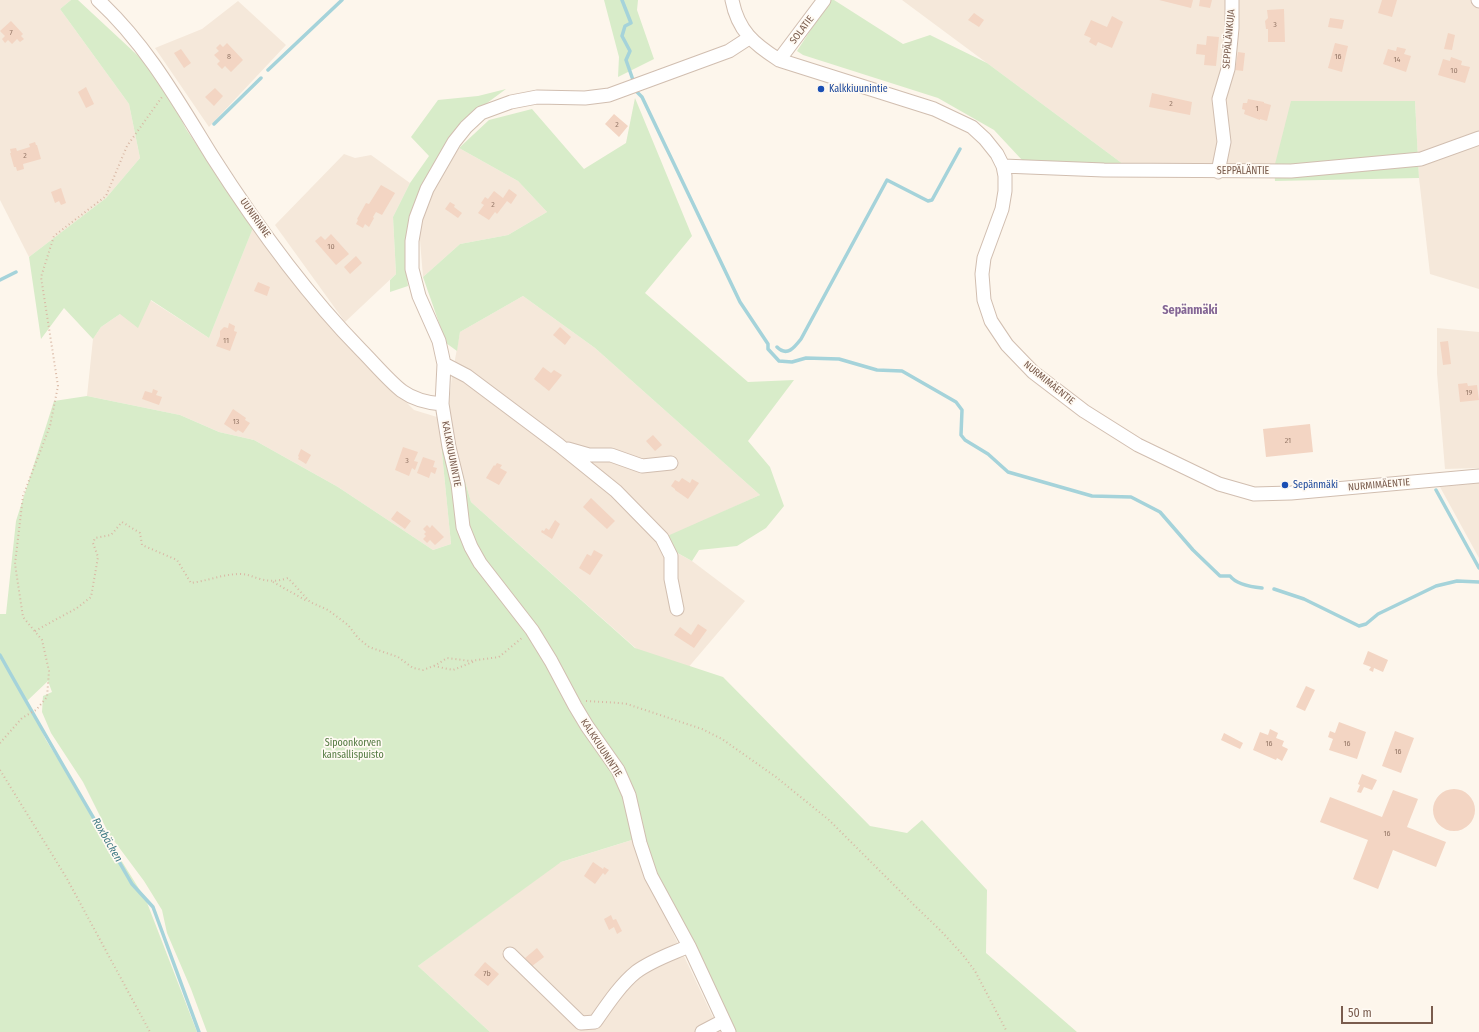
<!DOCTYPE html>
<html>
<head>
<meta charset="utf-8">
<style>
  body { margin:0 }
  #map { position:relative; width:1479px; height:1032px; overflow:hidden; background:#fdf6ec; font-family:"Fira Sans Condensed",sans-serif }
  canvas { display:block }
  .scale { position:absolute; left:1341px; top:1006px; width:92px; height:18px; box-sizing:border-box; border:2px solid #7a5c4d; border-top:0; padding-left:5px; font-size:12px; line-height:14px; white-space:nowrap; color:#7a5c4d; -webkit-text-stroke:3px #fffaf3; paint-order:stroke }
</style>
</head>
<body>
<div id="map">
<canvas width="1479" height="1032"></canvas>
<div class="scale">50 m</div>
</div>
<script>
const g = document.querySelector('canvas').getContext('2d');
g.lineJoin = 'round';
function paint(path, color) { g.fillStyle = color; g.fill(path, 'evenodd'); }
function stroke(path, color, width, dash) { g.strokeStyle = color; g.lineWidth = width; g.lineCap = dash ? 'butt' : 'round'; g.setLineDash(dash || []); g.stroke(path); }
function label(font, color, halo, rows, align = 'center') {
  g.font = font + ' "Fira Sans Condensed",sans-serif'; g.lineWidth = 3.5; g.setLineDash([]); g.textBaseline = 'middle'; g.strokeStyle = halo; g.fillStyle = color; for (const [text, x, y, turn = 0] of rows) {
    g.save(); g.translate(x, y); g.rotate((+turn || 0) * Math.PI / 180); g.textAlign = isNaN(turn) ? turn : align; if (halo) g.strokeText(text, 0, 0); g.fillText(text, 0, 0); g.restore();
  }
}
paint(new Path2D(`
  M0 0H71L60 9 129 104 140 158 106 198 29 257 0 200Z
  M902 0H1479V289L1430 274 1419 178 1415 101 1274 168 1127 167Z
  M238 1 286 45 209 127 155 48 202 29Z
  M459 148 518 181 547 212 508 235 460 244 423 277 419 228 432 188Z
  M344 154 355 158 371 155 410 183 393 217 396 274 345 322 275 225Z
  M253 228 360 356 414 410 437 417 439 423 451 544 433 550 338 487 254 440 219 432 180 415 87 396 93 339 101 327 120 314 150 300 209 338Z
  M523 296 595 348 760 495 657 542 692 561 745 601 675 683 471 502 447 419 452 376 460 332Z
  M1437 328 1479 332V468L1445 469 1437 373Z
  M1479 483V558L1440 487Z
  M632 840 665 916 720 1032H490L418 966 558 863Z`), '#f5e8da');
paint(new Path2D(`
  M71 0H78L148 65 177 111 186 129 253 228 209 338 151 300 138 328 120 314 101 327 93 339 64 308 41 339 29 257 106 198 140 158 129 104 60 9Z
  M604 0H638L637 10 654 59 618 77 619 57Z
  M830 0H834L903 44 930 35 987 63 1127 167 1022 160 994 130 938 98 803 55 797 51Z
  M506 89 479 109 440 153 406 267 408 286 390 292V280L396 274 393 217 410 183 429 156 411 137 438 100 478 96Z
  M635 98 692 236 645 293 748 382 794 380 748 441 770 467 784 506 766 528 737 546 699 550 692 561 656 541 760 495 595 348 523 296 460 332 457 351 446 343 423 277 460 244 508 235 547 212 518 181 459 148 489 120 532 109 584 169 626 143Z
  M1291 101H1415L1419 178 1275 181 1274 168Z
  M87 396 180 415 219 432 254 440 338 487 433 550 451 544 439 423 447 419 471 502 635 648 723 677 870 826 907 833 922 820 987 890 986 953 1077 1032H727L635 839 561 862 418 966 490 1032H207L191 989 167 933 162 910 144 881 109 834 83 782 51 733 42 712 43 696 52 692 48 681 27 701 46 740 146 900 197 1032H0V614H6L16 521 54 401Z`), '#d8ecc9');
stroke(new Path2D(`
  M622 0 631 23 625 26 622 36 630 51 626 60 633 80
  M268 70 342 0
  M637 92 642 97 740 302 768 344V349L779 361 792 362 806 358 839 359 877 370 902 371 956 402 962 410 961 435 965 440 988 454 1008 472 1092 496 1131 497 1160 512 1193 550 1220 576H1230C1236 584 1252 587 1262 588
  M214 124 261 78
  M0 280 16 272
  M777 347C787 357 794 348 801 339L887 180 928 201 932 200 960 149
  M1436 490 1479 568
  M1274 589 1304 599 1359 626 1366 624 1378 614 1436 586 1457 581 1479 582
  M0 655C43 732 88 808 132 884L153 907 199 1032`), '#a5d3da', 3.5);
paint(new Path2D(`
  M1159 0H1193L1191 8Z
  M1200 0H1212L1210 8 1199 6Z
  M1382 0H1397L1392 17 1378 13Z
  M1284 9 1285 42H1268V29H1266L1265 21 1268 18 1267 10Z
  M974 13 984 20 979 27 968 20Z
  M1112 16 1123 22 1112 48 1098 42 1096 46 1089 42 1091 38 1084 35 1091 20 1107 27Z
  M1330 18 1344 20 1342 29 1328 27Z
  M11 21 23 34 21 36 24 39 20 42 17 39 12 44 8 40 5 43 2 39 5 36 0 31Z
  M1448 33 1455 35 1452 50 1444 49Z
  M1207 36 1219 37 1216 66 1204 65 1205 55 1196 54 1197 44 1206 45Z
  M227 43 243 60 231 72 225 66 222 69 217 64 220 61 214 55 219 51 216 48 220 44 223 47Z
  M1335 43 1348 46 1342 72 1328 68Z
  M1397 47 1406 49 1404 54 1411 56 1406 72 1383 64 1388 49 1396 51Z
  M181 49 191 63 184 68 174 53Z
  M1238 52 1245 53 1243 71 1235 70Z
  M1451 57 1462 61 1461 65 1470 67 1465 83 1438 75 1443 59 1450 61Z
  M86 87 94 104 86 108 78 92Z
  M215 88 223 96 214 106 205 97Z
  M1152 93 1192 102 1190 115 1149 107Z
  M1248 99 1264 102V103L1271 105 1267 121 1260 119V120L1244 114 1245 110 1242 109 1243 103H1247Z
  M614 114 628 126 619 137 605 124Z
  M35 142 36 145H37L41 159 23 164 24 169 17 171 16 167H14L10 153H11L10 149 16 148 17 151 30 147 29 144Z
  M381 185 395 193 382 215 376 212 373 217 374 218 369 227 365 224 363 228 356 224 358 220 357 219 366 203 369 204Z
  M61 188 66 203 61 205 59 201 55 203 51 192Z
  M509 189 517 195 511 204 507 201 497 214 495 212 489 220 478 213 484 205 481 203 485 197 488 199 494 191 503 198Z
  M450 202 455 205 454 207 462 213 458 218 445 209Z
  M331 234 349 254 336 265 315 241 321 236 325 240Z
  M356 256 362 263 350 274 344 267Z
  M258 282 270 287 267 296 254 291Z
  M229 323 235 326 234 331 237 332 230 351 216 346 220 336V331L224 327 228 328Z
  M560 327 571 337 565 345 553 335Z
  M1448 341 1451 364 1443 365 1440 342Z
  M543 367 551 373 554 370 562 375 549 391 534 379Z
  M1467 383 1468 386 1477 385 1479 400 1460 402 1458 384Z
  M153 389 158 391 156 395 162 397 159 405 142 399 145 391 152 393Z
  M233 409 246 418 245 420 250 423 243 433 238 430 236 432 224 424Z
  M1310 424 1313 452 1266 457 1263 429Z
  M653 435 662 445 655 451 646 441Z
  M403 447 418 452 414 461 418 462 415 470 412 468 409 476 395 470Z
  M301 449 311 455 306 464 298 459 299 457 298 456Z
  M423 457 435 461 433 467 437 468 435 474 431 472 429 478 417 473Z
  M497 463 502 465 500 468 507 472 499 485 486 478 494 465 495 466Z
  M682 478 690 483 692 479 699 483 688 499 675 490V489L671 486 675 480 679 482Z
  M591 498 615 521 607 529 583 507Z
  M397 511 411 521 405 529 391 519Z
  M555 520 560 524 552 539 541 532 542 530 544 531 546 528 549 530Z
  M427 525 430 528 432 525 444 537 435 545 430 540 427 543 423 539 426 536 424 534 426 532 423 529Z
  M594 550 603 555 590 575 579 568 587 554 591 556Z
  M698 624 707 630 694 648 674 635 680 627 691 635Z
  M1368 651 1388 660 1383 672 1374 668 1373 672 1369 670 1371 667 1363 664Z
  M1306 686 1315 690 1305 711 1296 707Z
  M1339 722 1366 732 1357 759 1329 750 1333 739 1328 737 1330 731 1335 733Z
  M1270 729 1278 733 1276 738 1284 741 1282 746 1288 749 1282 761 1277 758 1276 760 1253 750 1260 732 1268 735Z
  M1395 731 1414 738 1401 773 1382 766Z
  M1224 733 1243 743 1240 749 1221 740Z
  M1362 774 1377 780 1372 790 1364 787 1361 793 1357 792 1360 785 1358 784Z
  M1433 810a21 21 0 1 1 42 0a21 21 0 1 1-42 0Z
  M1393 790 1418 799 1407 827 1446 842 1436 867 1393 850 1378 889 1353 879 1368 840 1320 822 1330 797 1382 817Z
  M593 862 603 869 604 867 609 870 605 875 603 873 595 884 584 876Z
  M611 915 613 920 616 919 622 931 617 934 614 927 609 930 604 919Z
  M537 948 544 957 532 966 525 958Z
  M485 962 499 974 488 986 474 975Z`), '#f3d5c3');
const minor = new Path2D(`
  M98 0C146 44 178 101 212 156 256 225 304 292 361 350 373 362 389 381 402 391 413 399 429 403 442 404
  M732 0C738 31 754 44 779 60L934 109 972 127 985 139 997 154 1003 166 1005 176V191L1002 209 984 258 982 274 984 300 991 321 1007 345 1033 372 1084 411 1138 445 1219 484 1254 494 1291 493 1479 476
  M1478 0 1479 1
  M779 60 824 0
  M1003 166 1104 170 1291 171 1421 159 1479 138
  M1218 172 1224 142 1219 99 1228 69 1232 28V0
  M444 364 467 376 559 445 616 491 662 538 671 556V579L677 609
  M568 449 589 455H611L642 466 671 463
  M510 954 581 1023 595 1022C607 1005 620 985 636 972 652 960 671 954 689 946
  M702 1032 723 1021
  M729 1032 689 946 651 876 640 843 629 795 618 770 587 726 575 706 551 661 532 630 480 563 471 547 463 527 458 484 449 447 442 404 444 364 439 341 419 296 412 269V241L416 218 427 189 454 142 466 127 481 113 511 102 537 97 585 98 609 95 729 51 749 38`);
stroke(minor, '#d1beb0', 15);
stroke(new Path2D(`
  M273 582 307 601
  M35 631 77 608 91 597 98 557 93 543 95 538 111 535 122 522 140 533 142 545 177 560 191 583C207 581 223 574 240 574 248 574 253 577 260 579 270 582 279 581 288 578L310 602 328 610 348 625 358 638 369 647 398 657 413 668 423 670 436 665 447 658 470 661 499 657 523 637
  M434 666 453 670 475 661
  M586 701C600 702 613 702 627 704L702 729 722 739 776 777 829 820 913 904 941 931 963 955 975 971 1007 1032
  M0 743 22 718 36 710 47 697 49 671 42 640 23 617 15 564 23 496 50 426 58 386 41 277 54 236 106 196 127 146 162 97
  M0 770 66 877 150 1032`), '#d9b8a5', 2, [1, 3]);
stroke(minor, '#fff', 13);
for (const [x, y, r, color] of [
  [821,89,4,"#1a4fb4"],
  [1285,485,4,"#1a4fb4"]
]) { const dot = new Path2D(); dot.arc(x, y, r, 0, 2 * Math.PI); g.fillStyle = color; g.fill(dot); stroke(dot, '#fffaf3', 1.5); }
label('8px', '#987a6a', null, [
  ["3",1275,25],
  ["7",11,33],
  ["8",229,57],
  ["16",1338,57],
  ["14",1397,60],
  ["10",1454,71],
  ["2",1171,104],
  ["1",1257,109],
  ["2",617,125],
  ["2",25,156],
  ["2",493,205],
  ["10",331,247],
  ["11",226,341],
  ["19",1469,393],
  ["13",236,422],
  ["21",1288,441],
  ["3",407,461],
  ["16",1269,744],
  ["16",1347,744],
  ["16",1398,752],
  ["16",1387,834],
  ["7b",487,974]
]);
label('10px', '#7a5c4d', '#fffaf3', [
  ["SOLATIE",802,30,-53],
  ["SEPPÄLÄNKUJA",1229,39,-85],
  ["SEPPÄLÄNTIE",1243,171],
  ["UUNIRINNE",255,218,55],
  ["NURMIMÄENTIE",1049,383,39],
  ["KALKKIUUNINTIE",451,454,79],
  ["NURMIMÄENTIE",1379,485,-5],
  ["KALKKIUUNINTIE",601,748,57]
]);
label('10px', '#164399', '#fffaf3', [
  ["Kalkkiuunintie",829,89],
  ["Sepänmäki",1293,485]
], 'left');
label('10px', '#537a41', '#fffaf3', [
  ["Sipoonkorven",353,743],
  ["kansallispuisto",353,755]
]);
label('italic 11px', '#437c86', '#fffaf3', [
  ["Roxbäcken",107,840,60]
]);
label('bold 12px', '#846695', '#fffaf3', [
  ["Sepänmäki",1190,311]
]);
</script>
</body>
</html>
